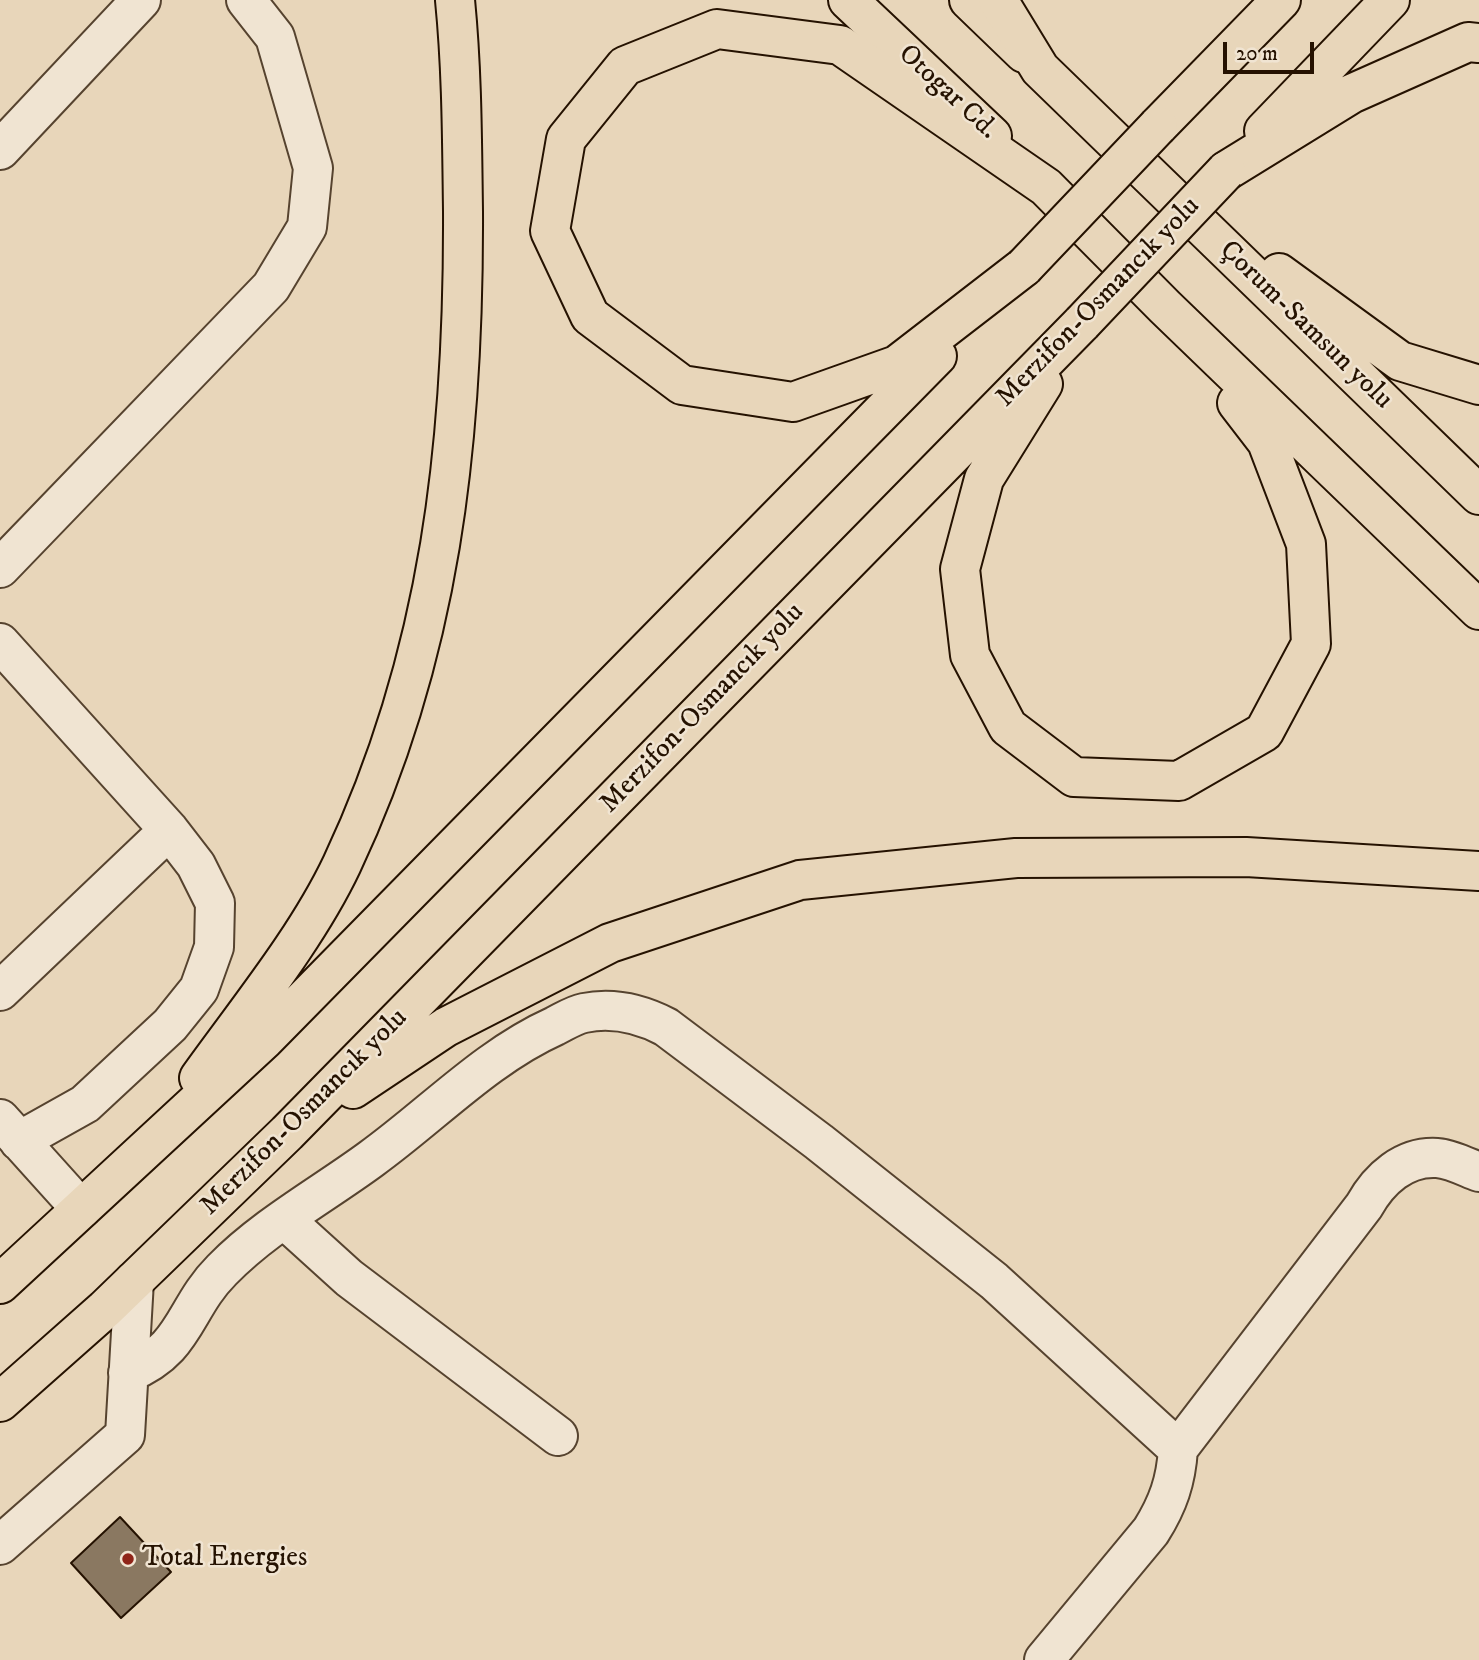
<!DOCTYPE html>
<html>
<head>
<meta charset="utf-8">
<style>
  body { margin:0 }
  #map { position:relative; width:1479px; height:1660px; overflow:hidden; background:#e8d6ba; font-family:"IM FELL DW Pica",serif }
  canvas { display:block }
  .scale { position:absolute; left:1223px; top:42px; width:91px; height:32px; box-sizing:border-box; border:4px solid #251201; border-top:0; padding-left:9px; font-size:21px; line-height:24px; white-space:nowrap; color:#251201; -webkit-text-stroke:5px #f0e4d2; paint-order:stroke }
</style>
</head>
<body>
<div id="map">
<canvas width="1479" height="1660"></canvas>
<div class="scale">20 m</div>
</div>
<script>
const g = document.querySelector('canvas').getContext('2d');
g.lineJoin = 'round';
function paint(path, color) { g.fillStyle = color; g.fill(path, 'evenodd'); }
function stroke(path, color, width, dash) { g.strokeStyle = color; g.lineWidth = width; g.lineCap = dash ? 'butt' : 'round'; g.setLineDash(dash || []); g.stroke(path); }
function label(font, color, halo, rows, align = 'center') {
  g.font = font + ' "IM FELL DW Pica",serif'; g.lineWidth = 5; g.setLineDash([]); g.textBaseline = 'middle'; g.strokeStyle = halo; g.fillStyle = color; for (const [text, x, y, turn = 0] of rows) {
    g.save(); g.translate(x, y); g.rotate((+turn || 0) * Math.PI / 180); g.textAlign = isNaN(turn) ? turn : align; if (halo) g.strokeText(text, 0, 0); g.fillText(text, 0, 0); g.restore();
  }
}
const building = new Path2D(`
  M120 1517 171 1572 121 1618 71 1563Z`);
paint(building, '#8a7861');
stroke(building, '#251201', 2);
const minor = new Path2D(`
  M0 150 141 0
  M0 568 271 287 307 227 313 168 275 37 246 0
  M0 643 169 830 196 865 215 903 214 947 199 989 170 1025 85 1104 19 1141
  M0 991 169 830
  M0 1119 81 1209
  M285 1220 349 1278 558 1436
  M128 1373C187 1349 183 1309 222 1270 265 1226 322 1195 371 1159 432 1115 486 1057 555 1026 565 1021 574 1015 584 1013 613 1007 641 1014 666 1027L819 1142 994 1281 1178 1449
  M0 1545 125 1435 134 1281
  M1044 1660 1151 1531C1168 1504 1176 1481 1178 1449L1364 1206C1379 1179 1404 1156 1437 1158 1451 1159 1466 1167 1479 1172`);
const major = new Path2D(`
  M848 0 992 136
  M969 0 1024 53`);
const highway = new Path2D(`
  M998 0 1040 69 1479 495
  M1158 126 1281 0
  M1264 131 1390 0
  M1226 171 1351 94 1468 42 1479 43
  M1024 267 897 365 793 402 682 385 590 316 550 231 566 139 625 66 717 29 840 45 1046 187 1165 307 1479 610
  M1279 273 1400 361 1479 385
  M1043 384 984 479 960 569 970 655 1008 727 1074 777 1179 781 1264 732 1311 644 1306 544 1267 442 1237 403
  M199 1078C247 1011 307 938 342 864 441 654 464 441 463 211 462 141 462 70 455 0
  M353 1089 446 1027 610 943 800 880 1016 858 1246 857 1479 871
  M0 1284 265 1039 937 356
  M0 1402 105 1309 287 1133 1082 323`);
stroke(minor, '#56432f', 42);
stroke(major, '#251201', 42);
stroke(highway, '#251201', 42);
stroke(minor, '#f0e4d2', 38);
stroke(major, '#e8d6ba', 38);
stroke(highway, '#e8d6ba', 38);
const highwayBridge = new Path2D(`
  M1024 267 1158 126
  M1082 323 1226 171`);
stroke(highwayBridge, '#251201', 42, []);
stroke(highwayBridge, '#e8d6ba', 38);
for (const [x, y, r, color] of [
  [128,1559,7,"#8f2418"]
]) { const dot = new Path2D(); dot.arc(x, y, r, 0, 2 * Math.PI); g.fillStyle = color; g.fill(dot); stroke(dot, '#f0e4d2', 2.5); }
label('28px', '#251201', '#f0e4d2', [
  ["Otogar Cd.",947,93,43],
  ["Merzifon-Osmancık yolu",1099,303,-46],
  ["Çorum-Samsun yolu",1305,326,44],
  ["Merzifon-Osmancık yolu",703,709,-46],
  ["Merzifon-Osmancık yolu",305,1113,-45]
]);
label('28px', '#251201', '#f0e4d2', [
  ["Total Energies",142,1559]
], 'left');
</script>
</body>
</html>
